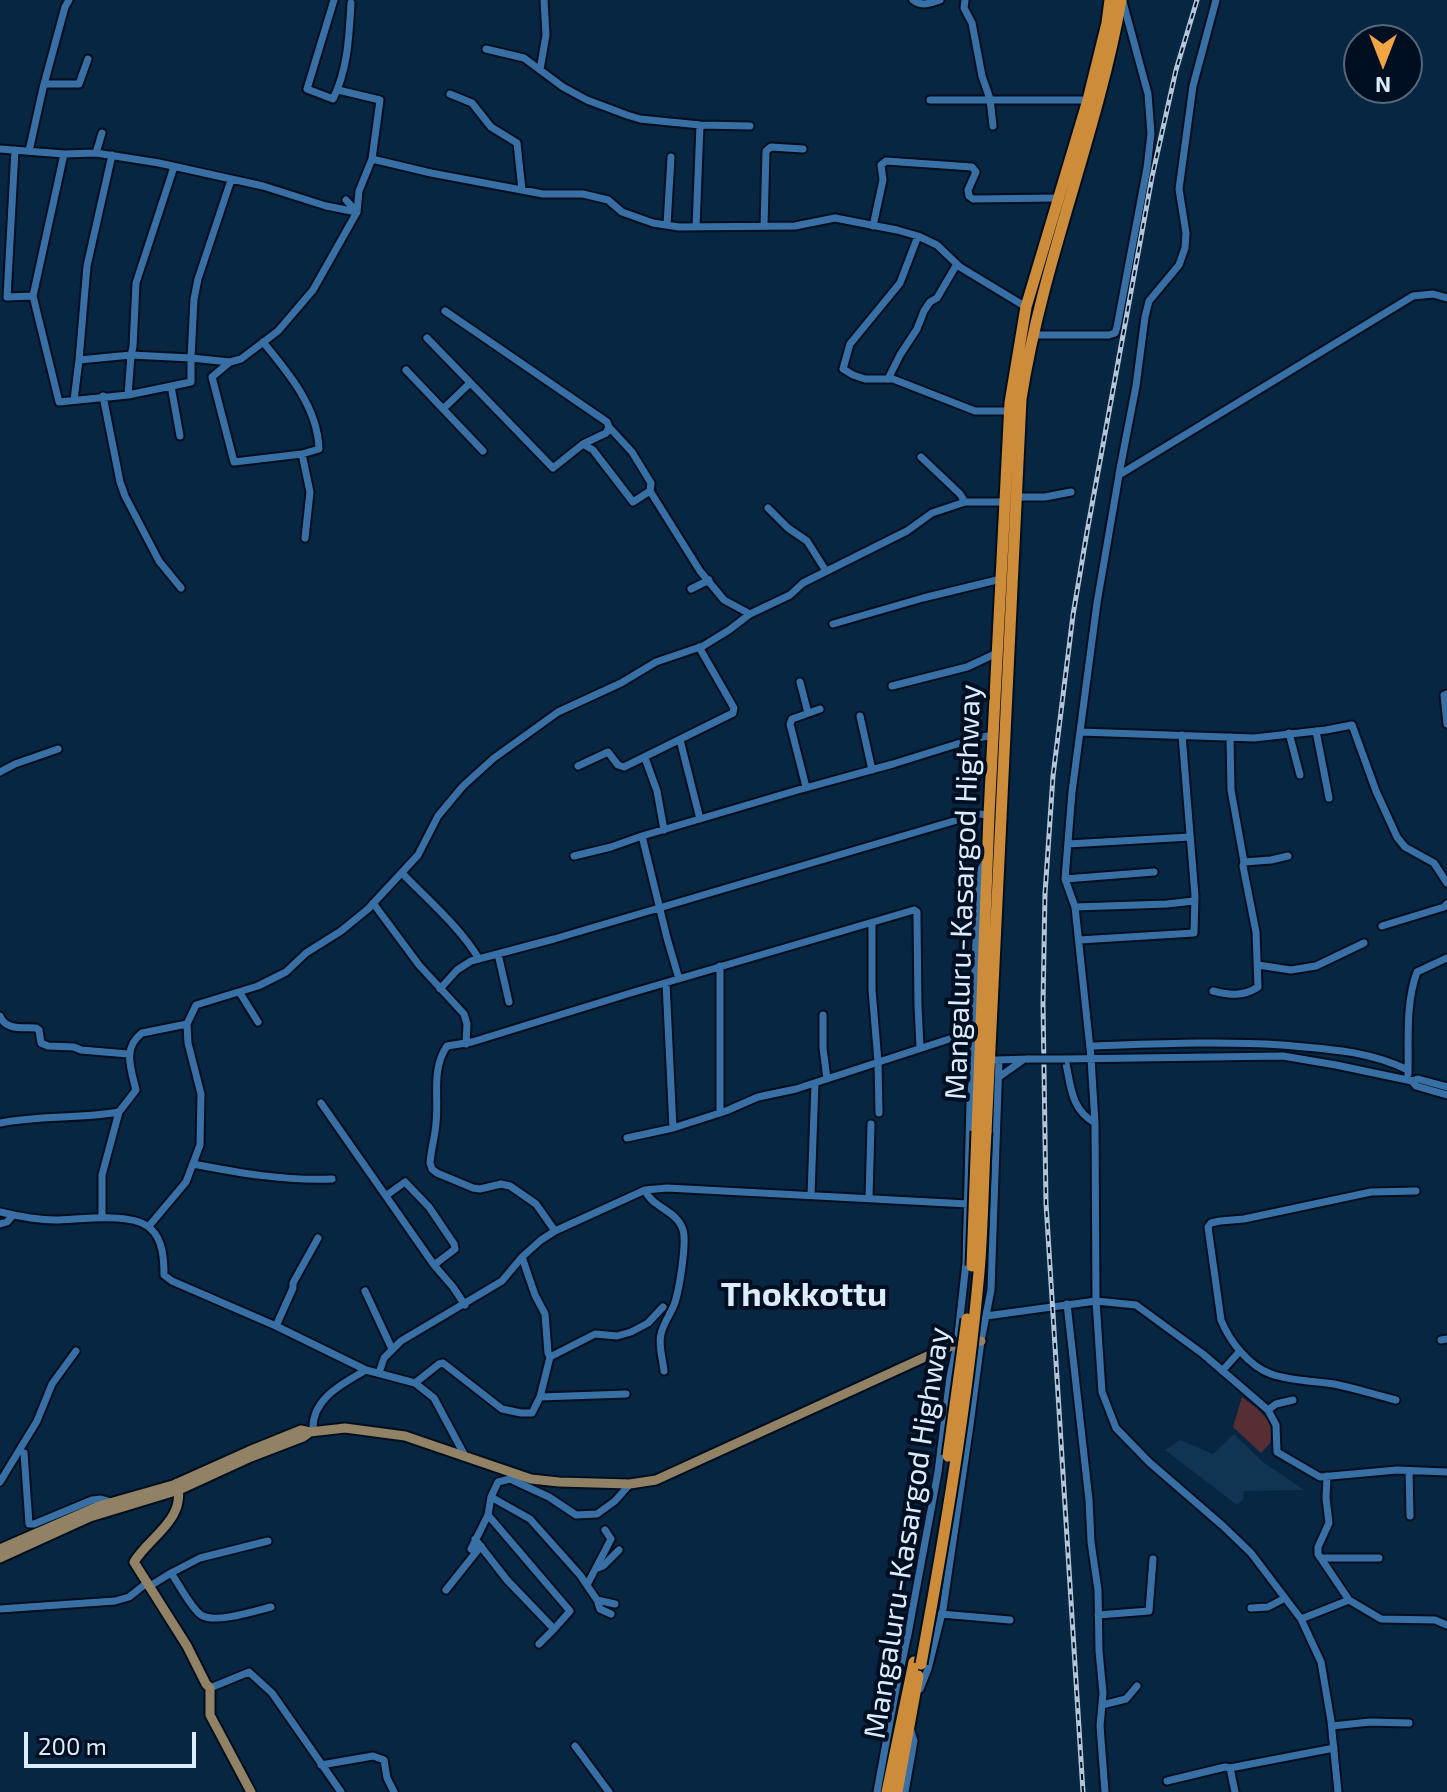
<!DOCTYPE html>
<html>
<head>
<meta charset="utf-8">
<style>
  body { margin:0 }
  #map { position:relative; width:1447px; height:1792px; overflow:hidden; background:#072641; font-family:"Exo 2",sans-serif }
  canvas { display:block }
  .north { position:absolute; left:1343px; top:24px; width:80px; height:80px; box-sizing:border-box; background:#000e22; border:2px solid #57677a; border-radius:50%; rotate:180deg; font-size:22px; font-weight:700; line-height:32px; text-align:center; color:#daecfe }
  .north::after { content:''; display:block; margin:auto; width:28px; height:36px; background:#f2a542; clip-path:polygon(50% 0,100% 100%,50% 72%,0 100%) }
  .scale { position:absolute; left:24px; top:1732px; width:172px; height:36px; box-sizing:border-box; border:4px solid #daecfe; border-top:0; padding-left:10px; font-size:24px; line-height:28px; white-space:nowrap; color:#daecfe; -webkit-text-stroke:6px #000e22; paint-order:stroke }
</style>
</head>
<body>
<div id="map">
<canvas width="1447" height="1792"></canvas>
<div class="north">N</div>
<div class="scale">200 m</div>
</div>
<script>
const g = document.querySelector('canvas').getContext('2d');
g.lineJoin = 'round';
function paint(path, color) { g.fillStyle = color; g.fill(path, 'evenodd'); }
function stroke(path, color, width, dash) { g.strokeStyle = color; g.lineWidth = width; g.lineCap = dash ? 'butt' : 'round'; g.setLineDash(dash || []); g.stroke(path); }
function label(font, color, halo, rows, align = 'center') {
  g.font = font + ' "Exo 2",sans-serif'; g.lineWidth = 8; g.setLineDash([]); g.textBaseline = 'middle'; g.strokeStyle = halo; g.fillStyle = color; for (const [text, x, y, turn = 0] of rows) {
    g.save(); g.translate(x, y); g.rotate((+turn || 0) * Math.PI / 180); g.textAlign = isNaN(turn) ? turn : align; if (halo) g.strokeText(text, 0, 0); g.fillText(text, 0, 0); g.restore();
  }
}
paint(new Path2D(`
  M1234 1434 1263 1462 1304 1490 1244 1491 1243 1500 1237 1505 1165 1450 1180 1440 1213 1454Z`), '#113452');
paint(new Path2D(`
  M1242 1397 1258 1409 1273 1426 1270 1443 1261 1453 1233 1427Z`), '#582e35');
const minor = new Path2D(`
  M334 0 307 89 333 99C348 69 349 36 351 3
  M913 0C922 7 930 3 940 0
  M965 0 964 8 972 23 982 76 990 99 993 126
  M486 49 524 58 563 87 587 100 627 115 640 119 700 125 750 126
  M540 70 546 35 544 0
  M45 84H79L88 59
  M338 90 380 100 372 159
  M450 94 472 103 491 127 517 143 522 190
  M930 100H1088
  M0 149 64 154 96 153 159 163 263 186 326 206 357 212 359 191 372 159 431 173 543 194H583L608 200 622 212 653 223 679 227 795 226 835 218 897 230 918 236 937 245 960 267 1026 307
  M15 150 7 297 33 296 59 402 128 395 191 382V358L230 362 241 359 278 331 313 290 357 212 346 200
  M29 151 43 88 65 7 69 0
  M96 153 102 133
  M667 225 671 157
  M764 226 766 151 771 147 803 149
  M873 226 883 180 881 165 886 161 972 167 976 172 968 190 969 196 973 199 1058 198
  M696 227 700 125
  M918 236 900 283 850 344 843 369 853 375 865 379H893L975 411H1010
  M33 296 64 154
  M445 311 607 422 609 427 606 433 583 444
  M1032 335H1109L1115 333 1117 327 1147 168 1151 134 1148 94 1123 2
  M427 338 553 468 583 444 593 450 633 502 650 491 700 571 724 600 750 614
  M79 360 87 266 112 155
  M230 362 212 377 234 462 302 454 319 449C318 408 288 372 263 342
  M406 370 483 451
  M888 379 900 355 917 329 924 311 930 302 937 298 957 264
  M171 386 180 436
  M128 395 131 355 191 358 194 299 198 279 231 180
  M103 396 120 482 125 496 159 561 181 588
  M74 400 79 360 131 355 133 347 136 283 174 167
  M443 409 470 383
  M609 427 632 452 651 483 650 491
  M302 454 310 492 305 538
  M921 457 960 494 965 502
  M1119 474 1136 386 1145 317 1149 301 1179 265 1185 248 1186 233 1179 189 1193 86 1216 0
  M1016 497H1045L1071 492
  M768 508 788 528 807 541 826 571
  M691 589 709 580
  M833 624 923 598 1001 579
  M800 682 808 713
  M892 686 967 667 997 653
  M1447 694 1444 695 1447 724
  M860 716 872 770
  M1316 731 1329 798
  M1080 732 1254 738 1326 730 1352 725 1376 791 1397 837 1405 847 1434 863 1447 883
  M1289 733 1300 775
  M680 740 700 819
  M645 758 657 791 664 830
  M578 766 608 752 618 765 624 767 733 713 734 708 699 647
  M0 772 15 764 58 749
  M806 787 790 724 792 719 820 709
  M642 836 667 938 679 979
  M1068 844 1190 837
  M574 856 611 847 642 836 798 790 893 764 973 739 993 735
  M1244 862 1271 860 1288 856
  M402 873C428 900 460 927 479 959
  M1065 879 1154 872
  M373 903 419 965 464 1014 467 1024 466 1044
  M1075 907 1167 904 1194 901
  M872 923V990L878 1062 879 1113
  M1382 926 1444 907 1447 904
  M1079 940 1194 933 1195 896 1182 735
  M498 954 509 1002
  M1258 965 1291 970 1316 966 1364 943
  M720 966V1113
  M666 983 673 1128
  M440 989 457 970 471 961 554 939 964 818 979 814 989 815
  M1213 991C1229 995 1243 997 1258 987L1256 932 1243 866 1244 862 1231 790 1230 737
  M240 993 258 1022
  M823 1015V1048L827 1079
  M0 1016C6 1031 23 1027 36 1028L39 1030 41 1043 48 1046 74 1047 81 1050 128 1054
  M1090 1046C1154 1044 1218 1041 1282 1045 1326 1049 1367 1050 1408 1070
  M996 1060 1029 1059
  M973 1072 975 964 979 873 985 862
  M1408 1074C1409 1040 1405 1005 1417 972L1447 958
  M999 1077 1023 1060
  M1412 1081 1416 1086 1447 1095
  M321 1103 434 1265 453 1287 465 1305
  M0 1123C39 1115 80 1119 119 1112
  M1095 1123 1091 1058 1075 907 1065 879 1072 792 1097 603 1119 475 1413 296 1433 294 1447 298
  M627 1138 673 1128 726 1111 758 1097 796 1089 980 1029
  M193 1164C239 1173 285 1181 332 1179
  M645 1190C652 1208 677 1210 683 1230 687 1243 679 1292 674 1305 670 1315 663 1324 661 1334 658 1345 663 1360 664 1371
  M387 1195 405 1182 429 1207 454 1244 455 1249 434 1265
  M811 1195 815 1083
  M869 1198 871 1124
  M0 1212C17 1216 37 1220 55 1220 79 1220 133 1211 151 1229 163 1240 164 1260 164 1275L172 1281 276 1326 366 1370 415 1383 434 1398 465 1456
  M102 1217V1175L119 1112 136 1090C131 1069 122 1048 142 1033L187 1024
  M0 1224 7 1222 13 1215
  M149 1226 186 1182 200 1145 201 1094 188 1043 187 1024 196 1005 258 986 286 972 306 953 341 931 368 909 418 855 438 816 463 786 494 758 558 712 621 683 656 662 703 646 729 630 750 614 790 595 803 583 907 531 932 513 965 502H1005
  M555 1231 536 1204 510 1186 501 1184 480 1189 473 1188 437 1173 432 1169 430 1163C431 1149 435 1137 436 1123 439 1098 431 1069 447 1046L472 1042 634 992 914 910 917 912V919L918 1006 920 1047
  M522 1257 535 1295 545 1314 548 1353 550 1357 540 1397 626 1394
  M365 1291 392 1349
  M1067 1304 1089 1500 1091 1542 1098 1590 1099 1651 1103 1693 1100 1726 1105 1792
  M986 1316 1096 1301 1136 1305 1203 1354 1268 1410 1276 1425 1277 1452 1320 1477 1397 1470 1447 1472
  M276 1326 293 1288V1283L318 1238
  M1441 1340 1447 1339
  M550 1357 595 1334 617 1336 631 1332 648 1323 663 1307
  M1222 1371 1240 1351
  M379 1373 384 1358 401 1341 502 1281 522 1257 541 1240 555 1231 645 1190 667 1188 968 1204
  M415 1383 439 1364 443 1363 502 1409 521 1413H532L540 1397
  M1396 1400C1375 1395 1355 1388 1334 1384 1314 1381 1291 1381 1271 1374 1249 1366 1230 1342 1221 1320L1208 1227 1211 1223 1220 1221 1244 1219 1371 1192 1416 1191
  M1268 1410 1276 1404 1293 1400
  M313 1431C311 1399 342 1384 366 1370
  M24 1453 29 1524H34L92 1500 101 1499 111 1502
  M1409 1471 1410 1516
  M1327 1476 1326 1498 1329 1523 1318 1547V1554L1349 1600 1381 1619 1435 1620 1447 1625
  M0 1482 37 1421 52 1384 76 1351
  M475 1539 507 1580 554 1629 570 1611 488 1515
  M471 1549 488 1515 491 1497
  M1321 1558H1379
  M598 1568 603 1566 619 1550
  M171 1573 200 1558 268 1541
  M587 1585 611 1539 605 1530
  M150 1586 171 1573C179 1584 191 1608 201 1615 215 1624 255 1611 271 1607
  M446 1590 481 1546
  M597 1600 615 1604
  M1251 1608 1268 1607 1285 1598
  M0 1609 115 1601 129 1597 148 1582
  M611 1614 600 1609 597 1600 580 1575 530 1519 491 1497 498 1482 510 1479 549 1497 576 1515 597 1514 615 1501 630 1484
  M941 1614 1010 1620
  M1098 1615 1149 1611 1153 1559
  M1301 1619 1349 1600
  M539 1644 554 1629
  M210 1688 249 1672 272 1693 341 1792
  M920 1689 928 1669 943 1609 970 1425 981 1341 991 1290 999 1060
  M1102 1705 1126 1699 1137 1686
  M1332 1726 1370 1722 1409 1723
  M575 1746 609 1792
  M321 1765 373 1756 384 1760 387 1778 394 1792
  M1230 1768 1235 1792
  M1167 1781 1225 1767 1230 1768 1334 1748
  M877 1792 895 1694 908 1634 938 1472 950 1377 957 1344 966 1263 970 1102 973 1074 978 1064
  M905 1792 914 1741 910 1728
  M1338 1792 1331 1721 1321 1662 1301 1619 1251 1553 1223 1526 1149 1462 1116 1428 1102 1392 1096 1301 1095 1123C1070 1109 1071 1085 1065 1059L1283 1056 1336 1065 1412 1081 1418 1079 1447 1087`);
const major = new Path2D(`
  M177 1483C187 1519 150 1536 134 1562L187 1646 206 1684 210 1688V1715L251 1792
  M0 1549 99 1506 173 1485 249 1451 301 1430 310 1432 345 1428 405 1436 531 1479 559 1482 630 1484 656 1480 934 1353 957 1344 981 1341
  M0 1558 90 1517 179 1490 251 1457 303 1437 310 1432`);
const highway = new Path2D(`
  M977 1131 989 815 1010 403 1026 307 1088 100 1107 23 1110 0
  M986 1132 1021 399C1042 263 1097 135 1121 0
  M887 1792 914 1662
  M897 1792 918 1676`);
stroke(minor, '#010e1e', 11);
stroke(major, '#010e1e', 13);
stroke(highway, '#010e1e', 15);
stroke(minor, '#3870a6', 7);
stroke(major, '#918165', 9);
stroke(highway, '#cd8c3a', 11);
const rail = new Path2D(`
  M1083 1792 1046 1203 1043 1003 1045 894 1053 776 1073 615 1087 532 1152 177 1176 70 1197 0`);
stroke(rail, '#b2c6da', 5);
stroke(rail, '#000e22', 2, [6]);
const minorBridge = new Path2D(`
  M1029 1059H1065`);
const highwayBridge = new Path2D(`
  M972 1266 977 1131
  M948 1456 967 1319
  M921 1664C945 1534 967 1404 979 1272 983 1226 983 1179 986 1132`);
stroke(minorBridge, '#010e1e', 11, []);
stroke(highwayBridge, '#010e1e', 15, []);
stroke(minorBridge, '#3870a6', 7);
stroke(highwayBridge, '#cd8c3a', 11);
label('30px', '#daecfe', '#000e22', [
  ["Mangaluru-Kasargod Highway",963,892,-88],
  ["Mangaluru-Kasargod Highway",907,1533,-81]
]);
label('bold 34px', '#daecfe', '#000e22', [
  ["Thokkottu",804,1295]
]);
</script>
</body>
</html>
